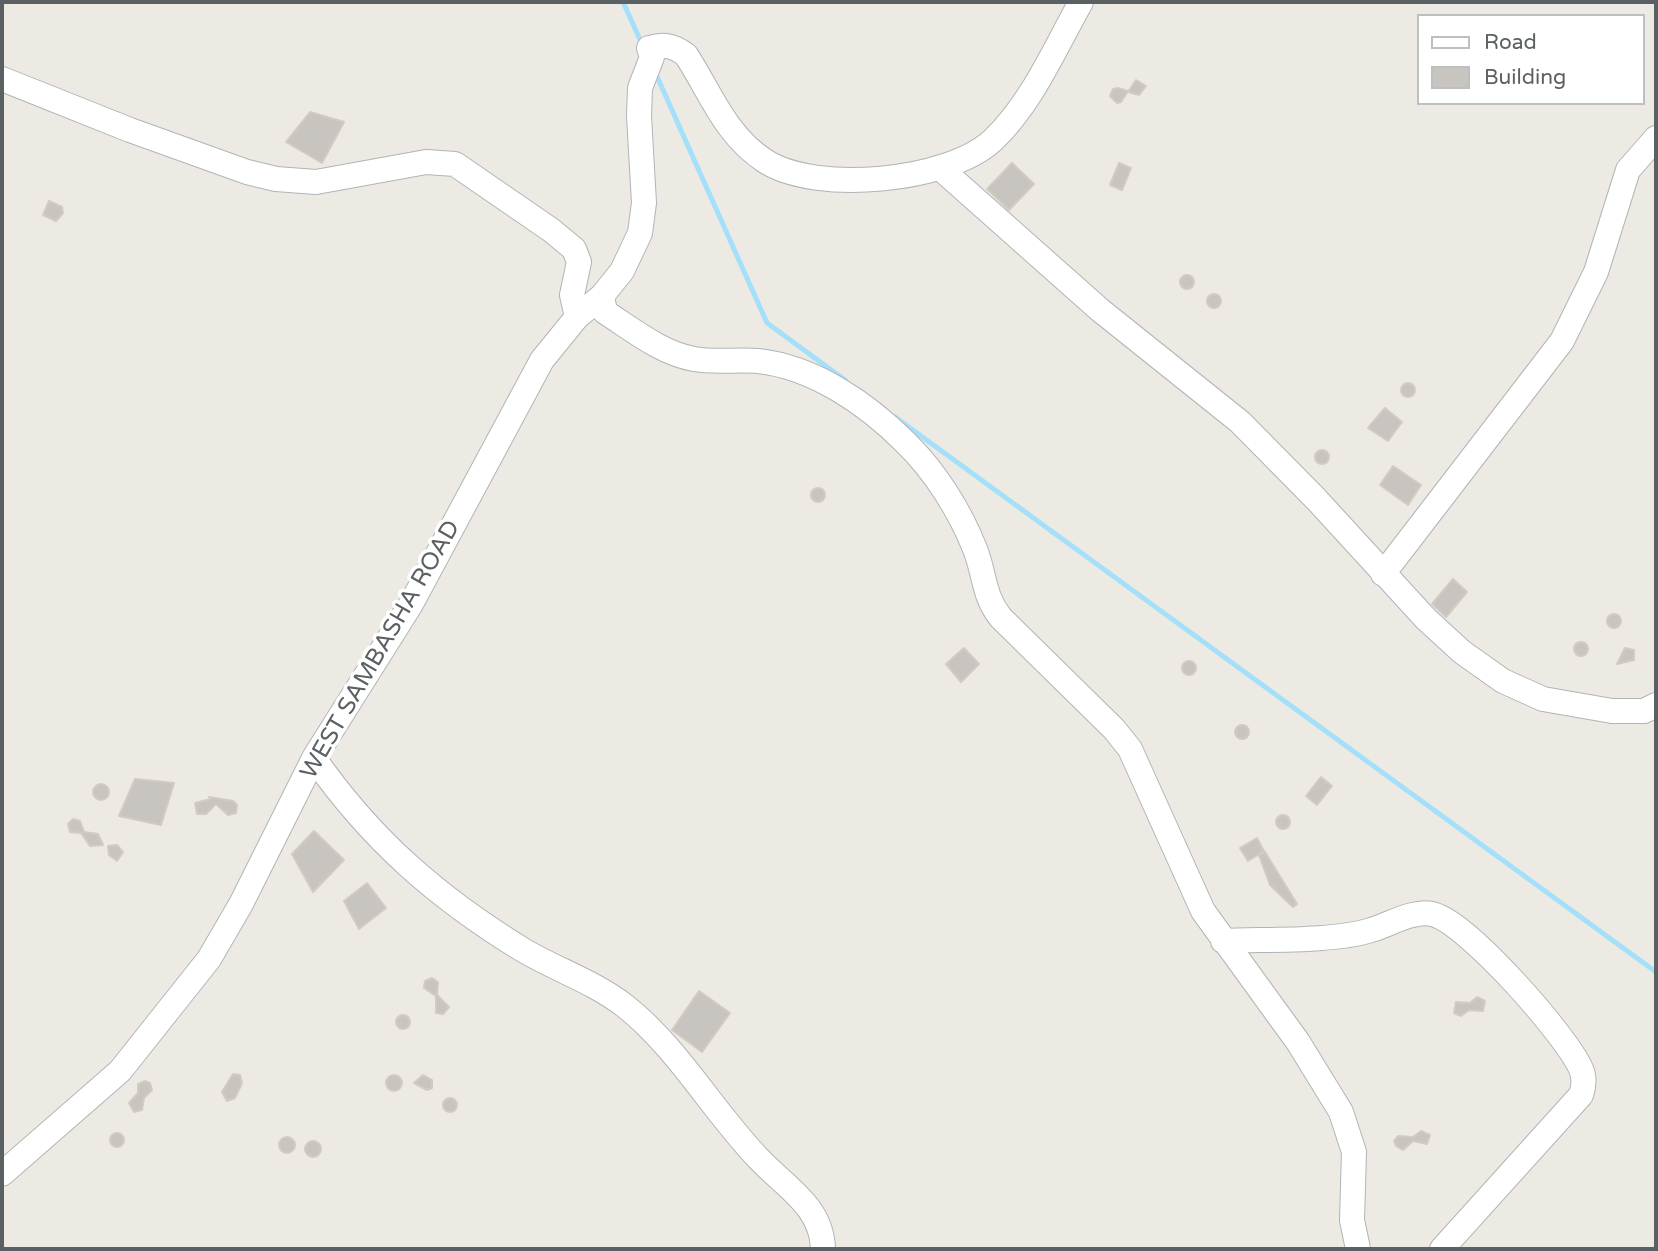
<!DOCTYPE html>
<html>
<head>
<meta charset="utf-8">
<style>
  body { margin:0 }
  #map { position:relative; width:1658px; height:1251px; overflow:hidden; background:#edeae3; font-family:"Varela Round",sans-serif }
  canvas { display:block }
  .frame { position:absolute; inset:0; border:4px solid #5b6063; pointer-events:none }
  .legend { position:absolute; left:1417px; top:14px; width:228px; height:91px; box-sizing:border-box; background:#fff; border:2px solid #bdbfc1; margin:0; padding:9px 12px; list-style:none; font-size:21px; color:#5b6063 }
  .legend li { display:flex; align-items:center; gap:14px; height:35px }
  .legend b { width:35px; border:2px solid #bdbfc1 }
</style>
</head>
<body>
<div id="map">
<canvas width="1658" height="1251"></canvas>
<div class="frame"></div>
<ul class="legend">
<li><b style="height:9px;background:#fff"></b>Road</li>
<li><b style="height:19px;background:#c8c5c0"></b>Building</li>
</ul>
</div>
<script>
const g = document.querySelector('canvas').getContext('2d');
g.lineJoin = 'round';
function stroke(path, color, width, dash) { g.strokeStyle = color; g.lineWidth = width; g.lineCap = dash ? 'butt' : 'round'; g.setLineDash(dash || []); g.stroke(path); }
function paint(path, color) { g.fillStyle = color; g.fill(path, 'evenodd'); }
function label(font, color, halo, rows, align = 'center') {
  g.font = font + ' "Varela Round",sans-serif'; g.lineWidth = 7; g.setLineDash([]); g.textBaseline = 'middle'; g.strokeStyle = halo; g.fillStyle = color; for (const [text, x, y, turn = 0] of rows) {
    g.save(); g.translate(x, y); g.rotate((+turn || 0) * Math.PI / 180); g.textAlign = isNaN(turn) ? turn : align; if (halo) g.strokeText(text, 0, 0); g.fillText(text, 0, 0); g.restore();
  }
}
stroke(new Path2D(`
  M623 2 642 44
  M655 72 767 323 845 380
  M895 417 1656 972`), '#a5e0fb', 5);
const building = new Path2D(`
  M1136 80 1146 86 1139 95 1128 92Z
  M1118 88 1128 91 1121 102 1117 103 1110 96 1113 89Z
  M310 112 344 122 322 163 286 142Z
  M1012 163 1034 184 1009 210 987 189Z
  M1119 163 1131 168 1122 190 1110 185Z
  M49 201 62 207 63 213 56 221 43 215Z
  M1180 282a7 7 0 1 1 14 0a7 7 0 1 1-14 0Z
  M1207 301a7 7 0 1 1 14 0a7 7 0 1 1-14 0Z
  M1401 390a7 7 0 1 1 14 0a7 7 0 1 1-14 0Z
  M1385 408 1402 422 1388 441 1368 428Z
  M1315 457a7 7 0 1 1 14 0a7 7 0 1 1-14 0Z
  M1393 466 1421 485 1408 505 1380 485Z
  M811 495a7 7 0 1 1 14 0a7 7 0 1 1-14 0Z
  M1453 579 1467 592 1446 617 1432 604Z
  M1607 621a7 7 0 1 1 14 0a7 7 0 1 1-14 0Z
  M1574 649a7 7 0 1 1 14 0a7 7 0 1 1-14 0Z
  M964 648 979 664 961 682 946 664Z
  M1625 648 1634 650V660L1617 664Z
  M1182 668a7 7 0 1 1 14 0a7 7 0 1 1-14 0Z
  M1235 732a7 7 0 1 1 14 0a7 7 0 1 1-14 0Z
  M1321 777 1332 786 1317 805 1306 796Z
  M135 779 174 783 161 825 119 816Z
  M93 792a8 8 0 1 1 16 0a8 8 0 1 1-16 0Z
  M209 797 233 801 237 805 236 813 228 815 216 804 206 814H197L195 803 211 799Z
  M1276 822a7 7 0 1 1 14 0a7 7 0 1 1-14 0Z
  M73 819 80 821 84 832 98 834 103 845 90 846 81 833 70 832 68 824Z
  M314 831 344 860 313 892 292 854Z
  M1257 838 1264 851 1248 861 1240 848Z
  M117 845 123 852 117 861 109 855 108 846Z
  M1265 852 1297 904 1293 907 1270 885 1259 855Z
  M367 883 386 908 359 929 344 901Z
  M432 978 438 982 437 995 449 1007 443 1014 436 1013V996L424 988 425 981Z
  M699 991 730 1013 702 1052 672 1030Z
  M1477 997 1485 1001 1483 1011 1469 1010 1461 1016 1454 1013 1456 1002 1470 1003Z
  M396 1022a7 7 0 1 1 14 0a7 7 0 1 1-14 0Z
  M233 1074 240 1075 242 1083 235 1098 227 1101 222 1092Z
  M423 1075 432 1080V1088L427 1090 414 1083Z
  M386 1083a8 8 0 1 1 16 0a8 8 0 1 1-16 0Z
  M145 1081 150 1083 152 1090 144 1098 142 1110 134 1112 129 1103 138 1093V1084Z
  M443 1105a7 7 0 1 1 14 0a7 7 0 1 1-14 0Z
  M1421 1131 1430 1135 1427 1144 1413 1141 1403 1150 1396 1146 1394 1141 1398 1136 1413 1137Z
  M110 1140a7 7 0 1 1 14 0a7 7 0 1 1-14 0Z
  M279 1145a8 8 0 1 1 16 0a8 8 0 1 1-16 0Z
  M305 1149a8 8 0 1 1 16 0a8 8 0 1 1-16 0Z`);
paint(building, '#c8c5c0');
stroke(building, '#d2cbc2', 2);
const minor = new Path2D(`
  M2 79 130 130 247 172 276 179 316 182 426 162 455 164 551 230 574 249 579 262 572 295 577 317
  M940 168 1100 310 1240 422 1316 499 1426 619 1462 652 1503 681 1543 699 1612 711H1644L1656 705
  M602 296 605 312C633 330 661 353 694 359 715 363 738 359 758 361 814 367 867 404 905 442 935 471 960 511 975 549 985 574 983 596 1001 618L1114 729 1130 749 1203 911 1298 1042 1341 1112 1354 1152 1352 1220 1358 1249
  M1383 574 1562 341 1596 272 1628 170 1656 138
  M314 758C371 840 438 898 523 950 557 970 594 982 625 1006 678 1048 712 1110 758 1158 785 1187 822 1206 823 1249
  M1223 941C1263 939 1334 942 1371 930 1389 925 1412 910 1432 914 1466 921 1567 1036 1581 1069 1585 1078 1584 1086 1581 1095L1442 1249
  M2 1174 120 1071 209 959 241 904 314 758 411 604 542 360 577 317 602 296 622 271 640 233 644 203 639 116 640 88 652 57 649 48C664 44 673 45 686 55 711 93 725 135 765 161 816 194 948 182 993 140 1032 103 1055 48 1081 2`);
stroke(minor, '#b1b4b8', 26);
stroke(minor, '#fff', 24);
label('24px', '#5b6063', '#fff', [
  ["WEST SAMBASHA ROAD",381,650,-60]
]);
</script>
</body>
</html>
